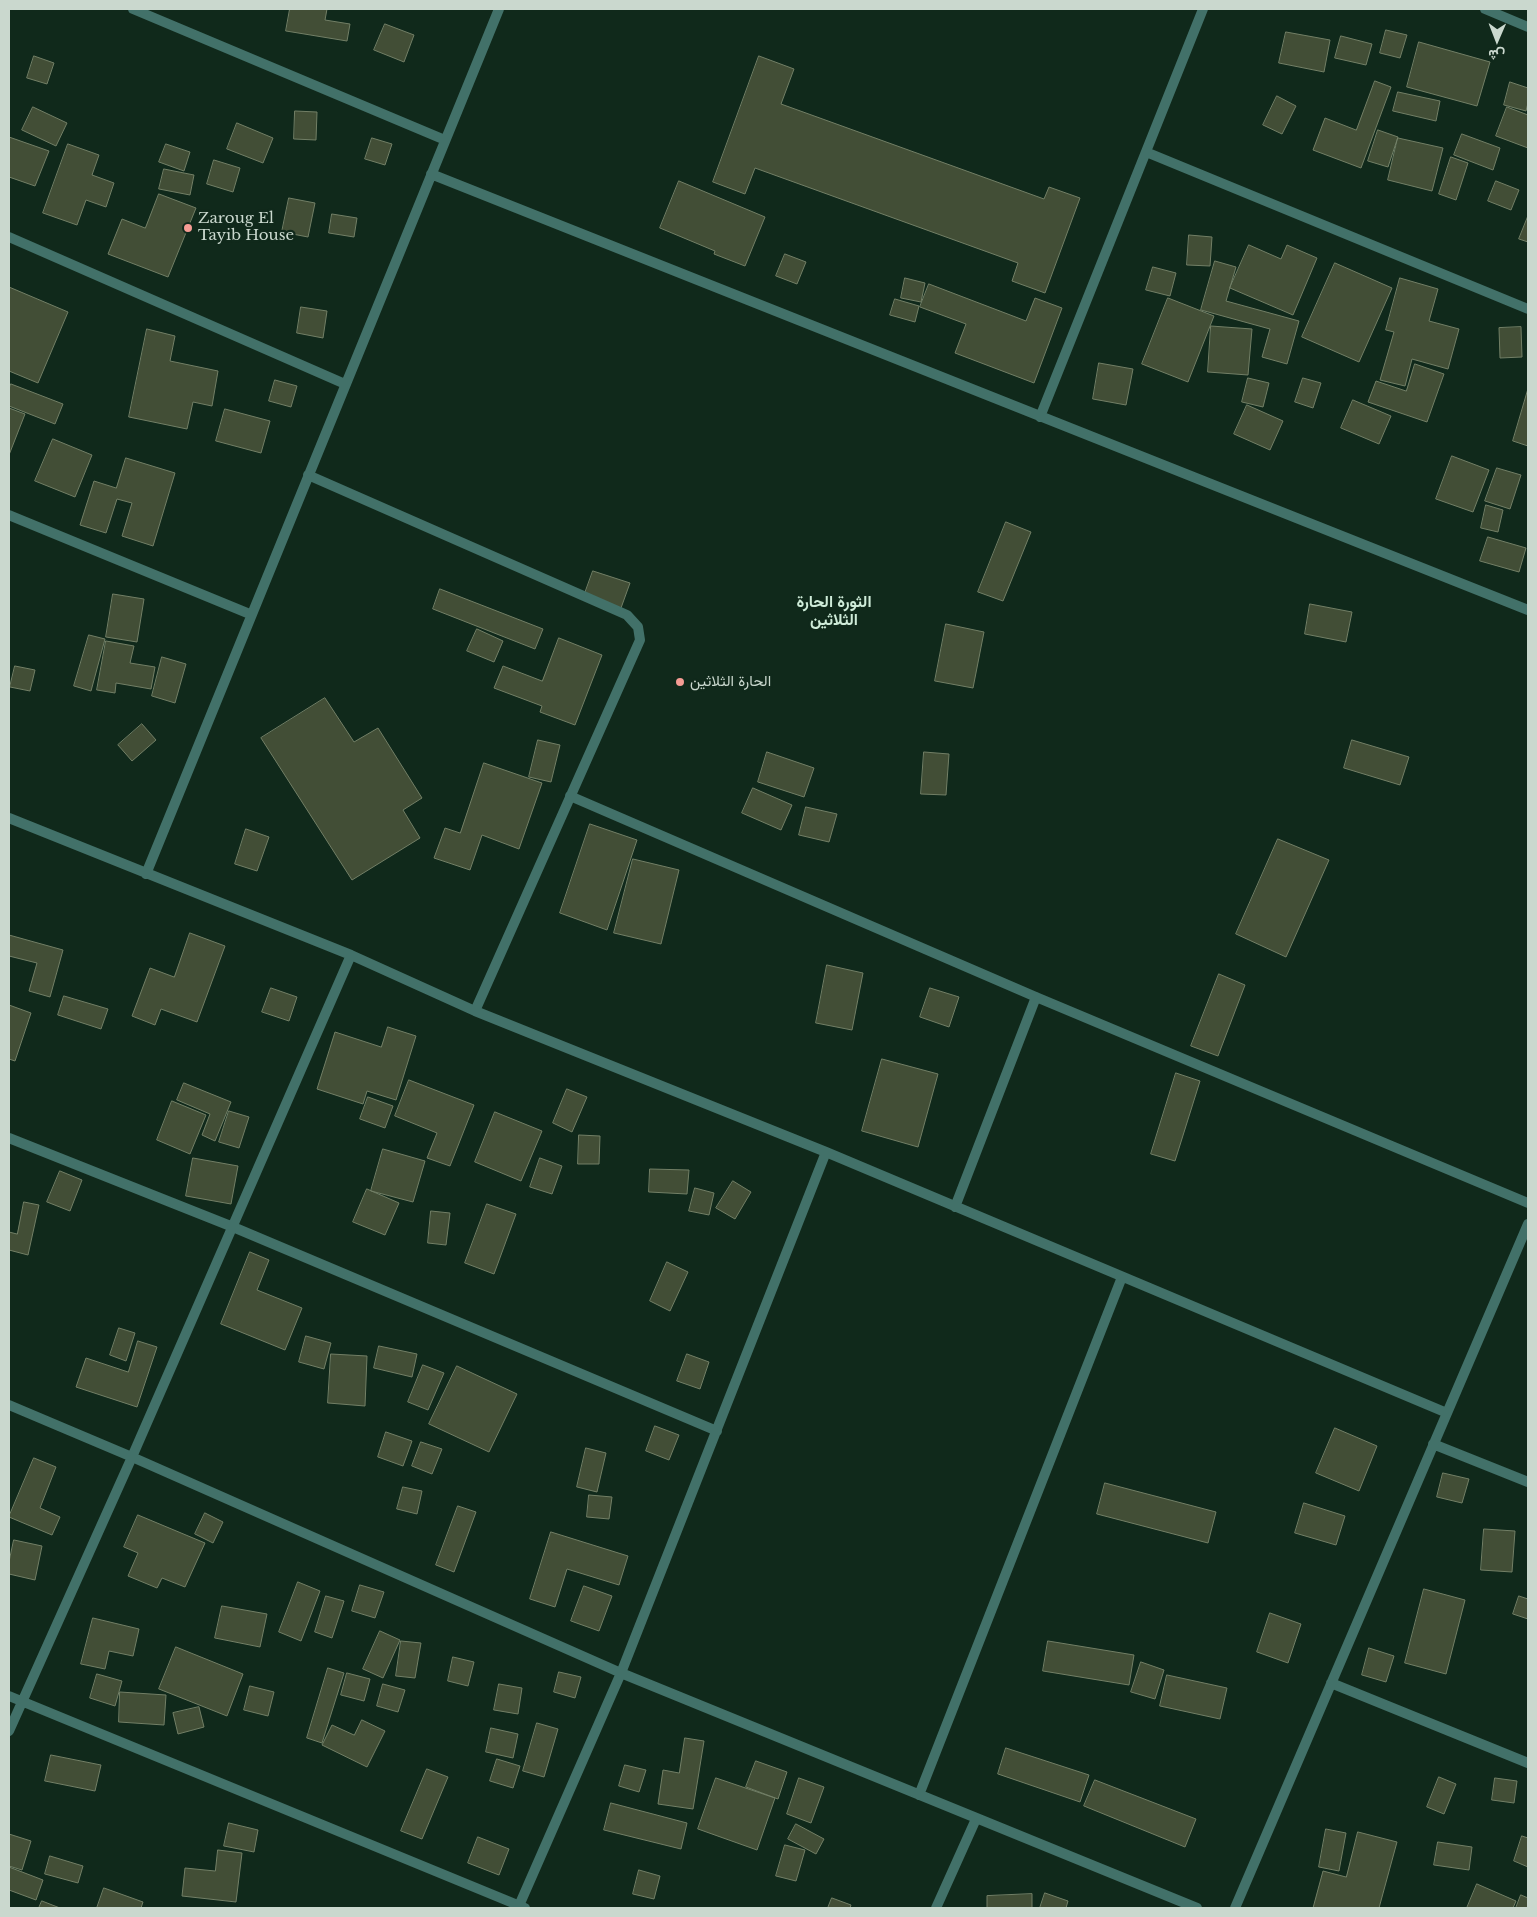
<!DOCTYPE html>
<html>
<head>
<meta charset="utf-8">
<style>
  body { margin:0 }
  #map { position:relative; width:1537px; height:1917px; overflow:hidden; background:#10291b; font-family:"Libre Baskerville",Vazirmatn,serif }
  canvas { display:block }
  .frame { position:absolute; inset:0; border:10px solid #cad8ce; pointer-events:none }
  .north { position:absolute; left:1472px; top:15px; width:50px; height:50px; -webkit-text-stroke:4px #10291b; paint-order:stroke; rotate:181deg; font-size:14px; font-weight:700; line-height:20px; text-align:center; color:#cad8ce }
  .north::after { content:''; display:block; margin:auto; width:18px; height:22px; background:#cad8ce; clip-path:polygon(50% 0,100% 100%,50% 72%,0 100%) }
</style>
</head>
<body>
<div id="map">
<canvas width="1537" height="1917"></canvas>
<div class="frame"></div>
<div class="north">ش</div>
</div>
<script>
const g = document.querySelector('canvas').getContext('2d');
g.lineJoin = 'round';
function paint(path, color) { g.fillStyle = color; g.fill(path, 'evenodd'); }
function stroke(path, color, width, dash) { g.strokeStyle = color; g.lineWidth = width; g.lineCap = dash ? 'butt' : 'round'; g.setLineDash(dash || []); g.stroke(path); }
function label(font, color, halo, rows, align = 'center') {
  g.font = font + ' "Libre Baskerville",Vazirmatn,serif'; g.lineWidth = 4.5; g.setLineDash([]); g.textBaseline = 'middle'; g.strokeStyle = halo; g.fillStyle = color; for (const [text, x, y, turn = 0] of rows) {
    g.save(); g.translate(x, y); g.rotate((+turn || 0) * Math.PI / 180); g.textAlign = isNaN(turn) ? turn : align; if (halo) g.strokeText(text, 0, 0); g.fillText(text, 0, 0); g.restore();
  }
}
const building = new Path2D(`
  M290 9H327L325 20 350 24 347 41 286 31Z
  M385 24 414 35 404 62 374 50Z
  M1386 30 1407 35 1400 58 1380 53Z
  M1286 32 1330 40 1324 72 1279 63Z
  M1341 36 1372 44 1366 65 1335 58Z
  M1419 42 1490 62 1477 106 1407 87Z
  M34 56 54 63 47 84 27 78Z
  M759 56 794 69 781 104 1044 199 1049 187 1080 198 1045 293 1012 281 1018 263 755 168 745 194 713 182Z
  M1375 81 1391 87 1361 168 1313 150 1325 118 1356 130Z
  M1510 82 1528 88V103L1526 111 1504 105Z
  M1398 92 1440 101 1436 121 1393 111Z
  M1277 96 1296 106 1282 134 1263 125Z
  M33 107 67 123 56 146 22 130Z
  M1507 107 1528 115V148L1496 136Z
  M295 111 317 112 316 140 294 139Z
  M237 123 273 138 263 163 227 149Z
  M1378 130 1398 137 1388 167 1368 161Z
  M1462 134 1500 148 1493 170 1454 155Z
  M9 137 49 151 35 186 9 177Z
  M372 138 392 144 385 165 365 159Z
  M1398 138 1443 148 1432 191 1388 180Z
  M68 144 99 155 92 175 114 183 106 207 86 200 77 225 43 213Z
  M166 144 190 152 184 171 159 162Z
  M1451 157 1468 163 1456 200 1439 194Z
  M214 160 240 168 233 192 207 184Z
  M164 169 194 175 190 195 159 189Z
  M679 181 765 217 745 266 714 254 715 251 660 228Z
  M1496 181 1519 190 1511 210 1488 201Z
  M159 194 196 208 168 277 108 254 122 219 145 228Z
  M289 198 315 203 308 237 282 232Z
  M332 214 357 218 354 237 329 233Z
  M1528 216V242L1519 239Z
  M1189 235 1212 237 1210 266 1187 265Z
  M1249 245 1281 259 1287 245 1317 258 1293 315 1230 288Z
  M785 254 806 262 797 284 776 276Z
  M1215 261 1236 267 1226 301 1299 321 1287 364 1262 357 1270 329 1201 310Z
  M1335 263 1392 288 1359 362 1302 337Z
  M1153 267 1176 273 1170 296 1146 290Z
  M905 278 925 283 921 302 901 298Z
  M1400 278 1438 289 1429 321 1459 329 1448 369 1412 359 1405 386 1380 380 1394 332 1386 330Z
  M929 284 1026 321 1035 298 1062 308 1034 383 955 353 966 324 920 307Z
  M9 287 68 312 38 383 9 371Z
  M1168 298 1214 316 1188 382 1142 364Z
  M895 299 919 306 915 322 890 315Z
  M301 307 327 311 323 338 297 333Z
  M1211 326 1252 329 1248 375 1208 372Z
  M1521 327 1522 357 1500 358 1499 328Z
  M147 329 175 336 170 361 218 371 212 406 193 402 187 429 129 417Z
  M1099 363 1133 369 1126 405 1093 399Z
  M1415 364 1444 374 1427 422 1368 402 1376 381 1406 391Z
  M1248 378 1269 383 1263 407 1242 402Z
  M1303 378 1321 383 1313 408 1295 402Z
  M275 380 297 386 291 407 269 401Z
  M11 384 63 404 55 424 9 406V389Z
  M1528 389V446L1513 441Z
  M1353 400 1391 416 1379 444 1341 428Z
  M1247 405 1283 421 1270 450 1234 434Z
  M9 408 25 414 9 455Z
  M225 409 270 421 261 453 216 441Z
  M53 439 92 455 75 497 35 481Z
  M1452 456 1489 470 1473 512 1436 499Z
  M126 458 175 473 153 546 122 536 132 503 117 499 106 533 80 525 94 481 116 488Z
  M1497 468 1521 475 1510 509 1485 501Z
  M1486 505 1503 510 1498 532 1481 528Z
  M1006 522 1031 532 1003 601 978 592Z
  M1488 537 1526 548 1519 572 1480 561Z
  M593 571 630 583 621 608 584 596Z
  M440 589 543 629 535 649 433 609Z
  M113 594 144 599 137 642 106 637Z
  M1310 604 1352 612 1346 642 1305 634Z
  M946 624 984 632 973 688 935 681Z
  M477 629 503 641 494 662 467 651Z
  M89 635 105 639 91 691 74 686Z
  M559 638 602 655 575 725 540 712 542 706 494 688 503 666 542 681Z
  M106 641 134 646 130 663 155 667 151 689 116 683 115 693 97 690Z
  M162 657 186 664 175 703 152 696Z
  M15 666 35 670 30 691 10 687Z
  M325 698 354 742 378 728 422 798 403 810 420 838 352 880 261 738Z
  M142 724 156 740 132 761 118 745Z
  M538 740 560 745 551 782 529 777Z
  M1352 740 1409 757 1400 785 1344 768Z
  M767 752 814 768 804 797 758 782Z
  M924 752 949 754 946 795 921 794Z
  M484 763 542 783 519 849 482 835 470 870 434 858 445 828 460 833Z
  M753 788 792 805 781 830 742 813Z
  M806 807 837 814 829 842 799 835Z
  M590 824 637 840 607 930 560 913Z
  M246 829 269 837 257 871 235 864Z
  M1278 839 1329 860 1286 957 1236 934Z
  M633 859 679 870 661 944 614 933Z
  M190 933 225 946 197 1022 161 1009 155 1025 132 1016 150 968 174 977Z
  M9 935 63 950 50 997 29 991 37 963 9 956Z
  M827 965 863 973 852 1030 816 1023Z
  M1219 974 1245 985 1218 1056 1191 1046Z
  M271 988 297 997 289 1021 262 1012Z
  M930 988 959 997 949 1027 920 1017Z
  M64 996 108 1009 101 1029 58 1015Z
  M9 1005 31 1013 15 1061 9 1059Z
  M388 1027 416 1036 396 1100 367 1091 363 1104 317 1089 335 1032 381 1047Z
  M882 1059 938 1074 918 1147 862 1131Z
  M1176 1073 1200 1081 1175 1161 1151 1154Z
  M409 1080 474 1105 450 1166 427 1158 437 1133 395 1116Z
  M184 1083 231 1102 215 1141 202 1135 210 1114 177 1100Z
  M567 1089 587 1097 572 1132 553 1123Z
  M368 1097 393 1106 385 1128 360 1119Z
  M172 1101 206 1115 190 1154 157 1140Z
  M229 1111 249 1117 239 1148 219 1142Z
  M495 1112 542 1131 521 1181 475 1162Z
  M579 1135 600 1136 599 1164H578Z
  M383 1149 425 1161 413 1202 371 1191Z
  M193 1158 238 1166 231 1204 186 1196Z
  M540 1158 562 1166 552 1194 530 1187Z
  M650 1169 689 1170 687 1194 649 1192Z
  M60 1171 82 1180 70 1211 47 1202Z
  M733 1181 751 1192 735 1219 716 1208Z
  M695 1188 714 1193 709 1215 689 1211Z
  M367 1189 399 1203 385 1235 353 1222Z
  M24 1202 39 1205 28 1255 9 1250V1232L17 1234Z
  M487 1204 516 1214 494 1274 465 1263Z
  M431 1211 450 1213 446 1245 428 1243Z
  M250 1252 269 1260 257 1290 302 1308 285 1350 221 1324Z
  M667 1262 688 1272 670 1311 650 1301Z
  M119 1328 135 1333 126 1361 110 1355Z
  M306 1336 331 1343 324 1369 299 1362Z
  M138 1341 157 1347 137 1407 76 1387 86 1358 128 1372Z
  M379 1346 417 1354 412 1377 374 1368Z
  M331 1354 367 1356 365 1406 328 1403Z
  M687 1354 709 1362 700 1389 677 1381Z
  M423 1365 444 1373 428 1410 408 1402Z
  M457 1366 517 1394 489 1452 429 1424Z
  M655 1426 679 1435 669 1460 646 1451Z
  M1335 1428 1377 1446 1359 1491 1316 1473Z
  M386 1432 412 1441 403 1466 378 1457Z
  M421 1442 442 1449 432 1474 412 1466Z
  M586 1448 606 1453 597 1492 577 1487Z
  M34 1458 56 1467 40 1508 60 1517 52 1535 9 1517Z
  M1443 1473 1469 1479 1462 1503 1437 1497Z
  M1105 1483 1216 1512 1208 1543 1097 1514Z
  M403 1487 422 1491 417 1514 397 1509Z
  M589 1495 612 1497 609 1519 587 1517Z
  M1304 1503 1345 1516 1336 1545 1295 1533Z
  M458 1506 476 1512 454 1572 436 1565Z
  M205 1513 223 1522 213 1543 195 1534Z
  M138 1515 205 1543 185 1587 162 1578 157 1588 128 1576 138 1553 124 1547Z
  M1484 1529 1515 1531 1512 1572 1481 1570Z
  M551 1532 628 1556 619 1585 567 1569 555 1607 530 1599Z
  M14 1540 42 1546 35 1580 9 1574V1562Z
  M298 1582 320 1591 301 1641 279 1632Z
  M360 1585 384 1592 375 1618 352 1611Z
  M584 1586 612 1596 599 1631 571 1621Z
  M1424 1589 1465 1600 1446 1674 1405 1663Z
  M326 1596 344 1601 332 1638 315 1632Z
  M1519 1596 1528 1599V1619L1513 1614Z
  M222 1606 267 1614 260 1647 215 1638Z
  M1270 1613 1301 1624 1288 1663 1257 1652Z
  M93 1618 139 1629 133 1656 109 1651 105 1669 81 1664Z
  M380 1631 400 1640 383 1678 363 1669Z
  M401 1641 421 1643 415 1678 396 1676Z
  M1048 1641 1134 1655 1129 1685 1043 1671Z
  M176 1647 243 1674 227 1716 159 1689Z
  M1369 1648 1394 1656 1386 1682 1362 1675Z
  M453 1657 474 1662 468 1686 448 1681Z
  M1141 1662 1164 1670 1155 1699 1131 1692Z
  M328 1668 344 1673 322 1743 307 1738Z
  M559 1672 581 1677 575 1698 554 1692Z
  M347 1673 370 1679 364 1701 341 1695Z
  M97 1674 122 1681 115 1706 90 1698Z
  M1167 1675 1227 1688 1220 1719 1160 1706Z
  M383 1684 405 1690 398 1712 377 1706Z
  M499 1684 522 1688 518 1714 494 1710Z
  M250 1686 274 1692 268 1716 244 1710Z
  M120 1692 166 1695 164 1725 119 1722Z
  M199 1707 204 1727 178 1734 173 1713Z
  M362 1720 385 1731 367 1767 322 1745 332 1725 354 1735Z
  M537 1723 558 1729 544 1777 523 1771Z
  M491 1728 518 1734 513 1758 486 1752Z
  M685 1738 704 1741 693 1809 658 1804 663 1770 679 1773Z
  M1006 1748 1089 1775 1080 1802 998 1774Z
  M51 1755 101 1765 95 1791 45 1781Z
  M497 1759 520 1766 513 1788 490 1781Z
  M756 1761 787 1772 778 1799 746 1787Z
  M625 1765 646 1770 639 1792 619 1786Z
  M427 1769 448 1777 422 1839 401 1831Z
  M1439 1777 1456 1784 1444 1814 1427 1807Z
  M716 1778 775 1798 757 1850 698 1829Z
  M799 1778 824 1787 811 1823 787 1814Z
  M1495 1778 1517 1781 1514 1803 1492 1800Z
  M1095 1780 1196 1819 1185 1847 1084 1806Z
  M611 1803 687 1823 681 1849 604 1830Z
  M229 1823 258 1830 254 1852 224 1846Z
  M796 1824 824 1839 816 1854 788 1839Z
  M1326 1829 1346 1833 1339 1871 1319 1867Z
  M1358 1832 1397 1842 1379 1908H1313L1323 1871 1346 1877Z
  M9 1834 31 1841 22 1870 9 1866Z
  M1522 1836 1528 1838V1867L1514 1861Z
  M478 1837 509 1849 499 1875 468 1863Z
  M1438 1842 1472 1847 1469 1870 1434 1865Z
  M785 1845 805 1850 796 1881 776 1876Z
  M218 1850 242 1853 236 1902 182 1896 185 1868 215 1871Z
  M50 1856 83 1866 78 1883 45 1874Z
  M9 1867 43 1880 36 1900 9 1890Z
  M639 1870 660 1876 654 1899 633 1894Z
  M1477 1884 1516 1901 1513 1908H1467Z
  M104 1888 143 1902 141 1908H97Z
  M1045 1893 1068 1901 1066 1908H1040Z
  M1032 1894V1908H987V1896Z
  M1521 1895 1528 1898V1908H1516Z
  M832 1898 851 1905 850 1908H828Z
  M42 1901 60 1908H39Z`);
paint(building, '#424e36');
stroke(building, '#727f66', 1);
stroke(new Path2D(`
  M133 9 445 140
  M1485 9 1528 27
  M1146 152 1528 309
  M431 174 1528 610
  M9 237 345 384
  M1040 417 1203 9
  M308 475 627 615 638 627 640 640 475 1011
  M9 515 250 614
  M570 796 1036 997 1528 1203
  M9 818 351 955 475 1011 826 1152 1447 1413
  M146 874 499 9
  M9 1138 233 1227 717 1431
  M955 1207 1036 997
  M9 1405 132 1457 621 1673 1197 1908
  M1433 1444 1528 1482
  M1331 1683 1528 1763
  M9 1696 525 1908
  M9 1731 132 1457 351 955
  M919 1795 1122 1277
  M518 1908 621 1673 826 1152
  M936 1908 976 1819
  M1235 1908 1528 1224`), '#427169', 10);
for (const [x, y, r, color] of [
  [188,228,5,"#f59c94"],
  [680,682,5,"#f59c94"]
]) { const dot = new Path2D(); dot.arc(x, y, r, 0, 2 * Math.PI); g.fillStyle = color; g.fill(dot); stroke(dot, '#10291b', 2); }
label('15px', '#cad8ce', '#10291b', [
  ["Zaroug El",198,219],
  ["Tayib House",198,236],
  ["الحارة الثلاثين",690,682]
], 'left');
label('bold 16px', '#cfecd9', '#10291b', [
  ["الثورة الحارة",834,602],
  ["الثلاثين",834,620]
]);
</script>
</body>
</html>
